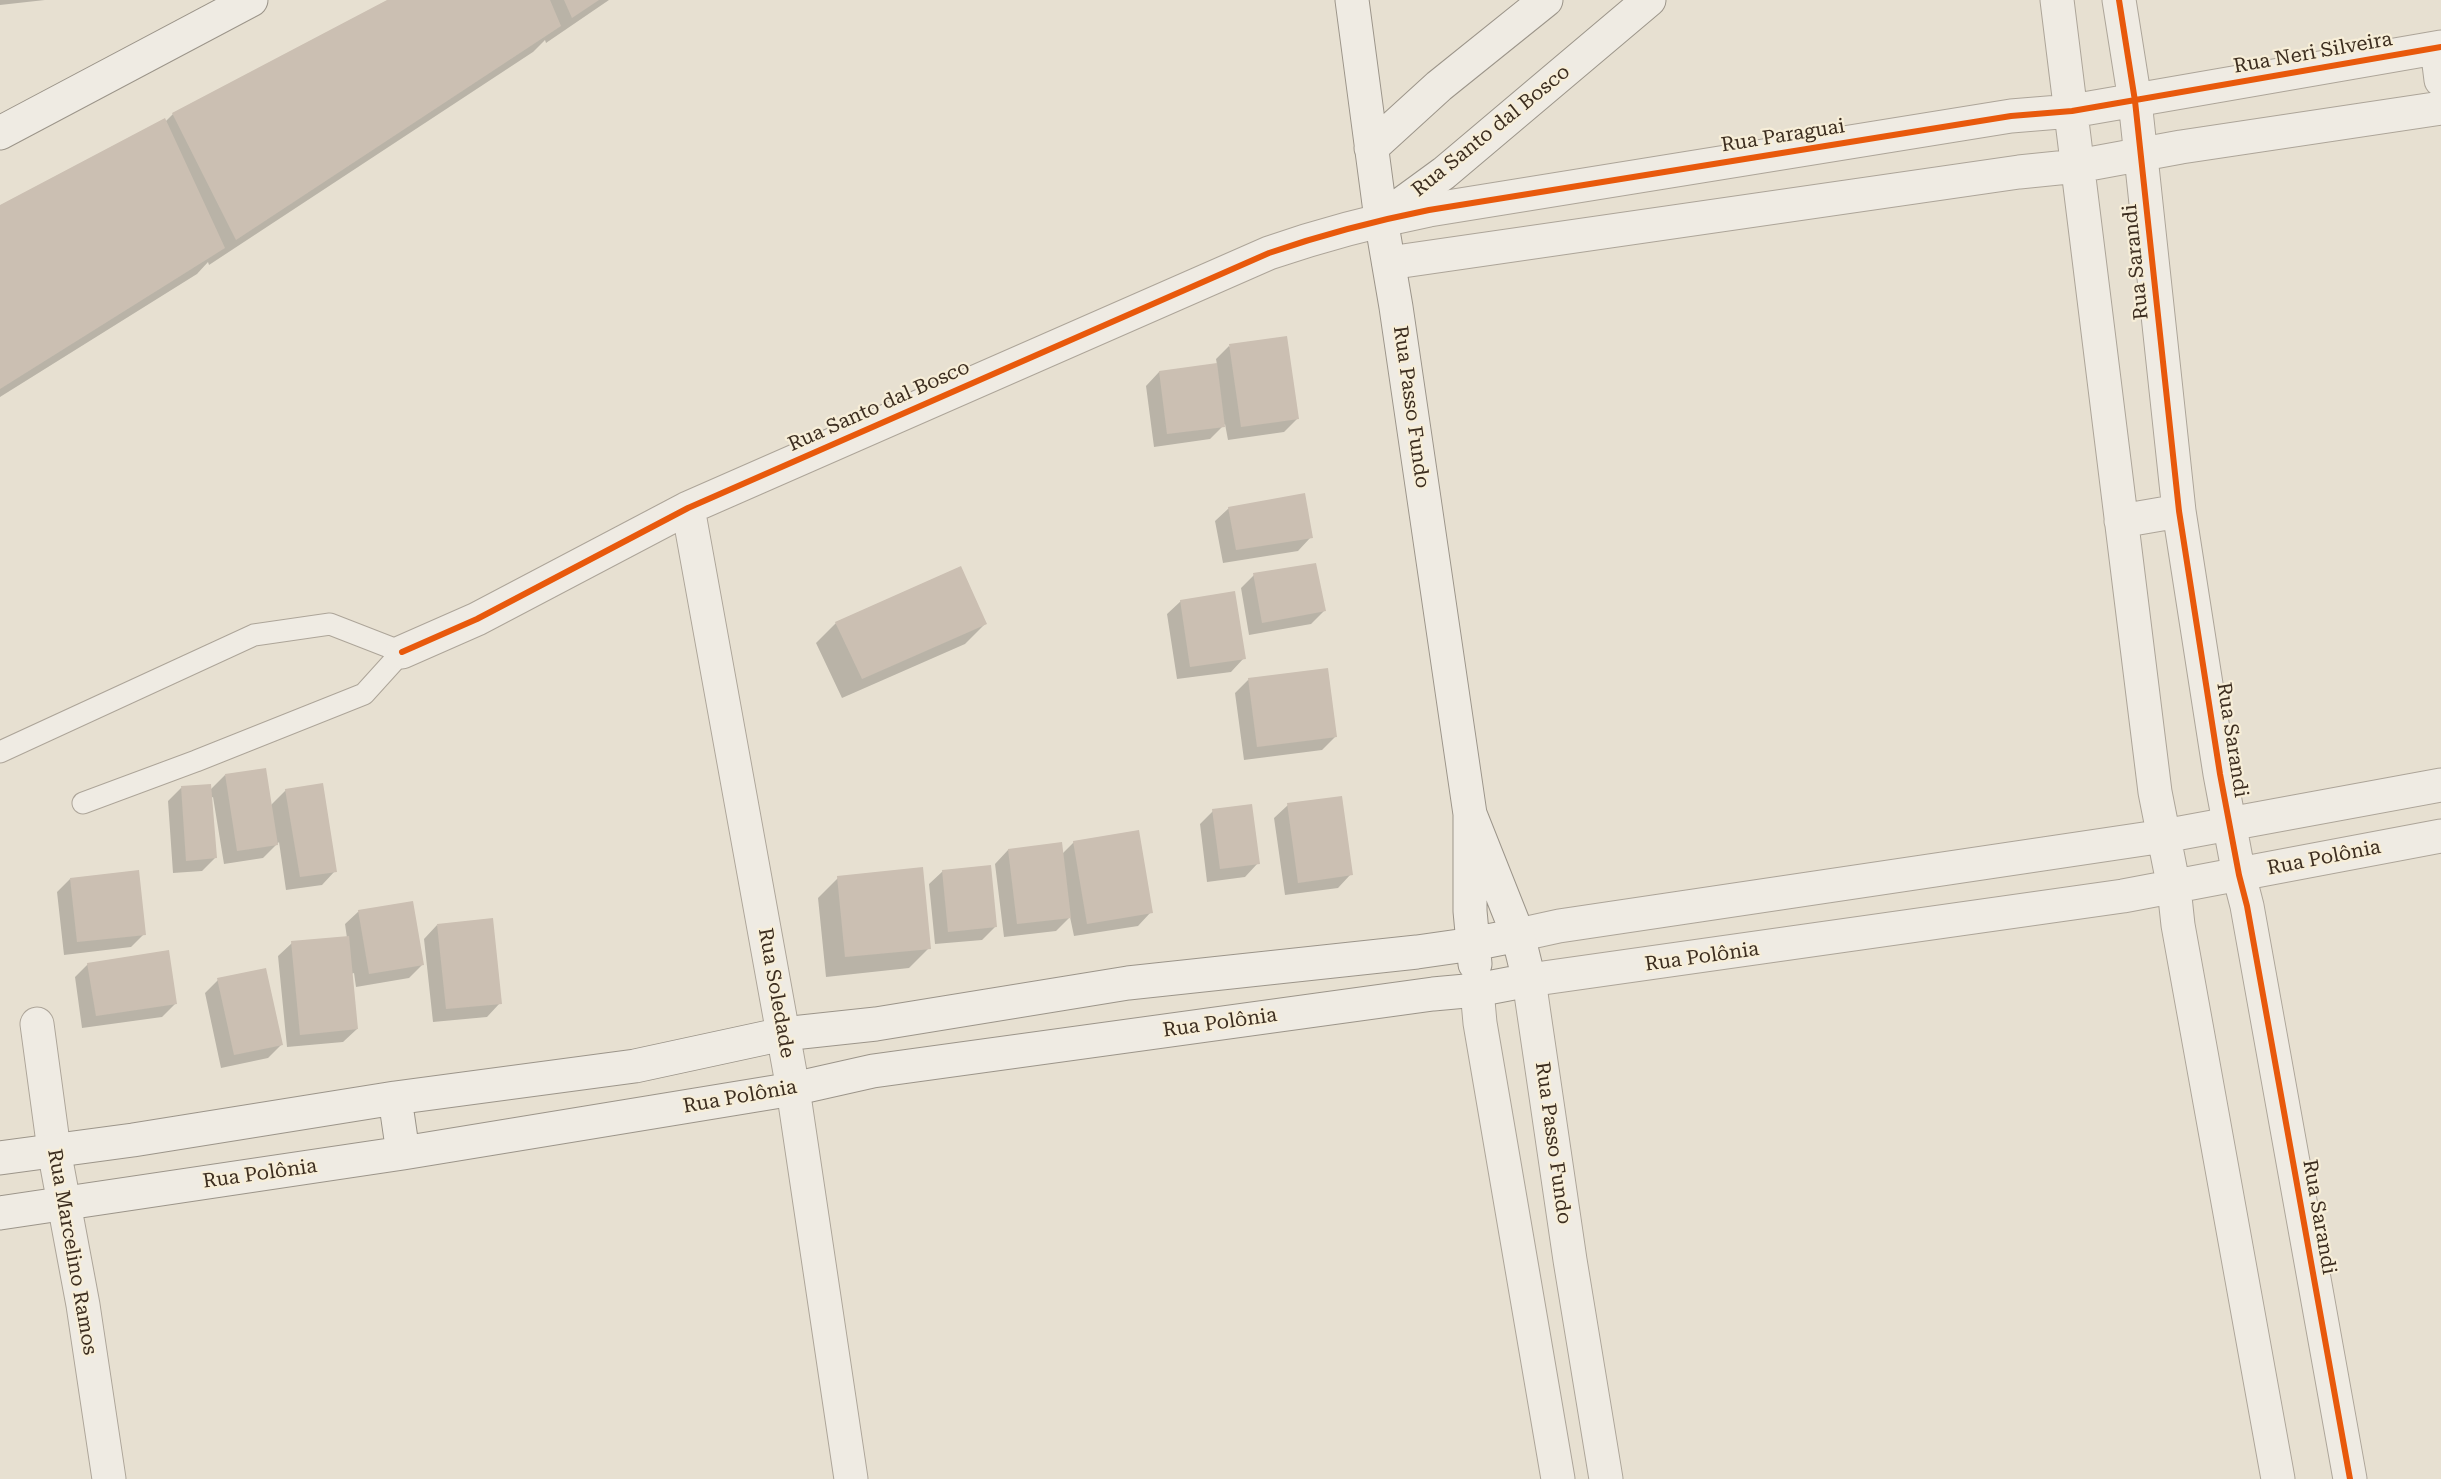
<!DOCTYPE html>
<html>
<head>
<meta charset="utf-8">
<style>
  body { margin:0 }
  canvas { display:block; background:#e7e0d1 }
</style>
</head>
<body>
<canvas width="2441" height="1479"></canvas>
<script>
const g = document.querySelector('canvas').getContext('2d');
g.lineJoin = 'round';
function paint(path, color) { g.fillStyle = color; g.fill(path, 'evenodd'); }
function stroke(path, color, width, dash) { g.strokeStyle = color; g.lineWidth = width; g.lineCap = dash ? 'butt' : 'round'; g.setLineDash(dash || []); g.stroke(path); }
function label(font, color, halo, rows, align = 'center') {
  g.font = font + ' "Roboto Serif",serif'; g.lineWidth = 4.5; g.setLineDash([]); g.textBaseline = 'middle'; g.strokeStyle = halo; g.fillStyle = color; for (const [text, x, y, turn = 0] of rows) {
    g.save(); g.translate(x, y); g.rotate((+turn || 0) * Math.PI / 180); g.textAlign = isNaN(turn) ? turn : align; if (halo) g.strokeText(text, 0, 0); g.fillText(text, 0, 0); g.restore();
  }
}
paint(new Path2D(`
  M0 0H45L0 5Z
  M391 0H609L546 43 545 40 533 52 209 265 208 262 197 274 0 397V207L165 122 173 114Z
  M1229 346 1297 419 1284 432 1228 440 1225 424 1210 439 1154 447 1146 386 1159 372 1217 365 1216 359Z
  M1229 508 1311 537 1298 551 1223 563 1215 521Z
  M1254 575 1324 611 1311 624 1249 635 1241 588Z
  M1181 601 1244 658 1231 672 1177 679 1167 614Z
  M836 623 985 624 965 644 842 698 816 643Z
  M1249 679 1335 737 1322 750 1244 760 1235 693Z
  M225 775 270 806 286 790 335 871 322 885 286 890 279 842 263 858 224 864 213 797 211 798 215 858 202 871 173 873 168 801 181 788 210 790Z
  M1288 805 1351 874 1338 888 1285 895 1274 818Z
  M1213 811 1258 863 1245 877 1207 882 1200 824Z
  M1074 842 1151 912 1138 926 1074 936 1070 917 1056 931 1004 937 995 864 1008 850 1062 854Z
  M943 871 995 927 982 940 935 944 929 884Z
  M838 878 929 948 909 968 826 977 818 898Z
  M70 879 144 934 131 947 64 955 57 892Z
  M359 911 422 965 409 978 356 987 354 973 351 974 357 1029 343 1042 287 1047 278 956 292 943 347 938 345 924Z
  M437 925 500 1003 487 1017 433 1022 424 939Z
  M88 964 175 1004 162 1017 82 1028 75 977Z
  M218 980 282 1044 268 1058 221 1068 205 993Z`), '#0003');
paint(new Path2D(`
  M387 0H550L561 26 236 240 172 113Z
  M564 0H599L572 18Z
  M165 118 225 248 0 389V205Z
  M1287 336 1299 419 1241 427 1229 344Z
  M1217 363 1225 427 1167 434 1159 371Z
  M1305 493 1313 538 1236 550 1228 507Z
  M1316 563 1326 611 1262 623 1253 573Z
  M961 566 987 624 862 679 835 622Z
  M1235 591 1246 659 1190 667 1180 600Z
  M1328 668 1337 737 1257 747 1248 678Z
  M266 768 278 845 237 851 225 774Z
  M323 783 337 872 300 877 285 789Z
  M211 784 217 858 186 861 181 786Z
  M1342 796 1353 875 1298 883 1287 803Z
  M1252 804 1260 864 1220 869 1212 809Z
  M1139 830 1153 913 1087 924 1073 841Z
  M1062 842 1071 918 1017 924 1008 849Z
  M991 865 997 927 948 932 942 870Z
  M923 867 931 949 845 957 837 876Z
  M139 870 146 935 77 942 70 878Z
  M413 901 424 965 369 974 358 910Z
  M493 918 502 1004 446 1009 437 924Z
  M349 936 358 1029 300 1035 291 941Z
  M169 950 177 1004 96 1016 87 963Z
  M266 968 283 1045 234 1055 217 978Z`), '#cbbfb2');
const service = new Path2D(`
  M0 752 254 635 330 624 402 652 364 694 196 761 83 803`);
const minor = new Path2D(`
  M2057 0 2155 792 2174 888 2178 925 2278 1479
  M2119 0 2135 101 2179 511 2220 774 2239 875 2247 906 2350 1479
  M2437 48 2441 80
  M1389 263 2019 172 2078 166 2181 147 2441 108
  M688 508 793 1089 851 1479
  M2121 521 2179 511
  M402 652 477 619 688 508 1269 253C1321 235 1374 221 1429 210L2011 116 2072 111 2441 47
  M1518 935 1559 926 2164 836 2441 785
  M1529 980 2123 896 2441 836
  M37 1024 54 1150 83 1305 109 1479`);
const tertiary = new Path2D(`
  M1529 980 1570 1260 1606 1479
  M1477 990 1480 1023 1558 1479`);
const secondary = new Path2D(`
  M1352 0 1381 219 1396 307 1470 814V911L1475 964
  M0 133 251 0
  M1371 148 1439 86 1546 0
  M1381 219 1444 173 1649 0
  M395 1098 403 1153
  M0 1158 133 1140 395 1098 635 1066 783 1034 876 1024 1128 983 1417 952 1473 944 1518 935
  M0 1213 403 1153 793 1089 873 1071 1433 994 1477 990 1529 980 1518 935 1470 814`);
stroke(service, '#ada599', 23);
stroke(minor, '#ada599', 35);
stroke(tertiary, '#ada599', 35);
stroke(secondary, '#9c958a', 35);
stroke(service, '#efebe3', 21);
stroke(minor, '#efebe3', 33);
stroke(tertiary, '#efebe3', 33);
stroke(secondary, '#efebe3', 33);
stroke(new Path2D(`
  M2119 0 2135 101 2179 511 2220 774 2239 875 2247 906 2350 1479
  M402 652 477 619 688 508 1269 253C1321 235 1374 221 1429 210L2011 116 2072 111 2441 47`), '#e8590c', 6);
label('20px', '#3d2e20', '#f7eed8', [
  ["Rua Neri Silveira",2313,53,-10],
  ["Rua Santo dal Bosco",1491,131,-39],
  ["Rua Paraguai",1783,136,-9],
  ["Rua Sarandi",2136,262,-96],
  ["Rua Santo dal Bosco",879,406,-24],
  ["Rua Passo Fundo",1411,407,82],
  ["Rua Sarandi",2232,740,81],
  ["Rua Polônia",2324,858,-11],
  ["Rua Polônia",1702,957,-8],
  ["Rua Soledade",776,993,80],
  ["Rua Polônia",1220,1023,-8],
  ["Rua Polônia",740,1097,-10],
  ["Rua Passo Fundo",1553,1143,82],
  ["Rua Polônia",260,1174,-8],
  ["Rua Sarandi",2319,1217,80],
  ["Rua Marcelino Ramos",72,1252,80]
]);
</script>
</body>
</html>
